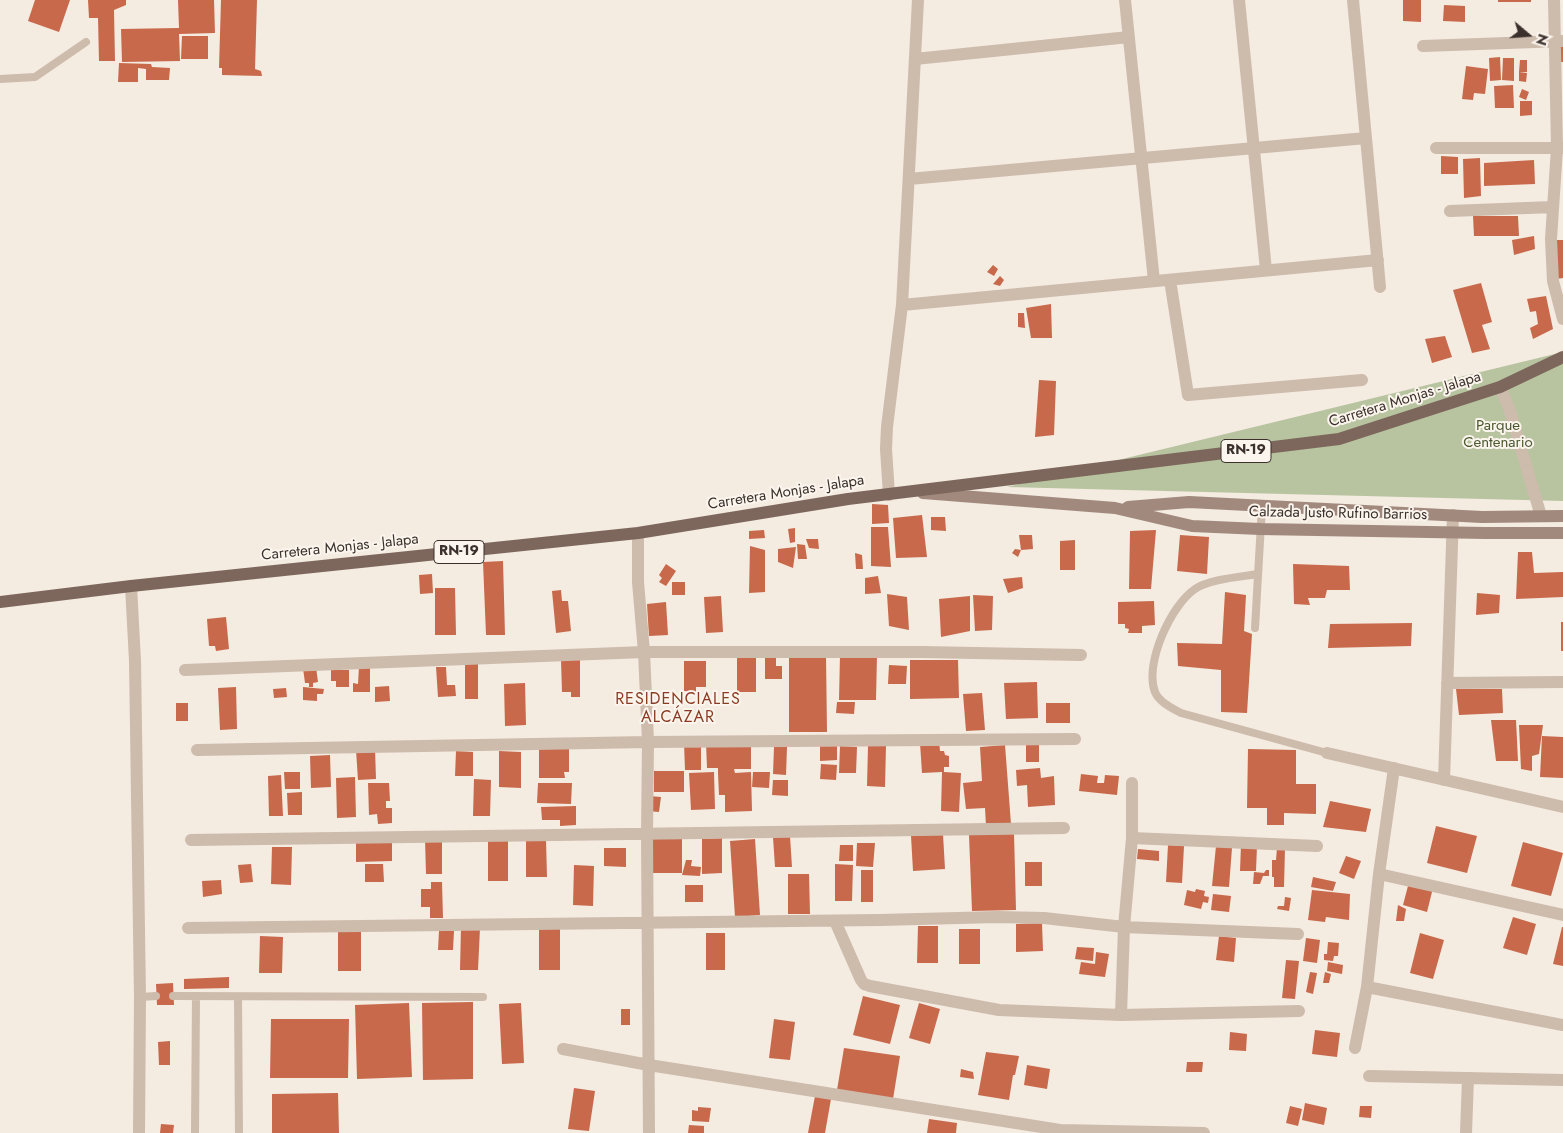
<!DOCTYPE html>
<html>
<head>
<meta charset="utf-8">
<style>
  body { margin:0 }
  #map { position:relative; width:1563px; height:1133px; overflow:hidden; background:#f4ebe1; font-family:Jost,sans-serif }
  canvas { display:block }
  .north { position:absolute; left:1503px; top:10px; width:50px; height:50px; -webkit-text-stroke:4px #fbf5ee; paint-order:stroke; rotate:108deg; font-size:14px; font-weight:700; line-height:20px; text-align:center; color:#3b302b }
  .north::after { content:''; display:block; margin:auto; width:18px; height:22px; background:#3b302b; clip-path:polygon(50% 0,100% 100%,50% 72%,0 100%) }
</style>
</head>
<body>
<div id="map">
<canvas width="1563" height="1133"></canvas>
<div class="north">N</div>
</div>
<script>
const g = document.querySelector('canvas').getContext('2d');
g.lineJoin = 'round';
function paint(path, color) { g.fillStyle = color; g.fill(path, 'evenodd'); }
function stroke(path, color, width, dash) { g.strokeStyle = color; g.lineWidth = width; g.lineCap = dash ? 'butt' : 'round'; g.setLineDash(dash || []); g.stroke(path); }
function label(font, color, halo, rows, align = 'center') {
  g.font = font + ' Jost,sans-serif'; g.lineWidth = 4; g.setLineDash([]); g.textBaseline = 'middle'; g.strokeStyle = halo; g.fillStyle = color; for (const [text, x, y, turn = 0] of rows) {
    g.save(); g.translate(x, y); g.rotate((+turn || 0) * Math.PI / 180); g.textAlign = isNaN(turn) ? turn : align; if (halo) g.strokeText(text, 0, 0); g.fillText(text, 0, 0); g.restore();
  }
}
paint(new Path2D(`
  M1563 352V501L1007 487Z`), '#b8c4a0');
paint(new Path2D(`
  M35 0H70L59 32 28 21Z
  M88 0H126V5L114 10 115 61H99L98 18H89Z
  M178 0H214L215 33 179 34 180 61 122 62 121 29 179 28Z
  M221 0H257L255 69 261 71 262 76 222 75V68H219Z
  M1403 0H1421V22L1403 21Z
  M1498 0H1531V2H1498Z
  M1444 5 1465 6V22L1443 21Z
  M182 36H208V59H181Z
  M1560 42H1563V62H1559Z
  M1500 57 1501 80 1490 81 1489 58Z
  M1503 58H1514V81L1502 80Z
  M1520 60H1527V72H1519Z
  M119 63 151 64 152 67 170 68 169 80H146V69L138 68V82H118Z
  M1466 66 1488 69 1485 94 1474 93 1473 100 1462 99Z
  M1519 72 1527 73 1526 82 1519 81Z
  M1513 85 1514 108H1495L1494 86Z
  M1522 89 1529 92 1526 100 1519 97Z
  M1520 101H1532V115L1520 116Z
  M1441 156 1458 157V174H1441Z
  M1480 158 1481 196 1464 198 1463 159Z
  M1534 160 1535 184 1484 186V163Z
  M1473 216H1518L1519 236H1474Z
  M1534 236 1535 249 1514 255 1512 240Z
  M1556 240H1563V278L1556 279Z
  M993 265 998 269 994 276 987 272Z
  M1000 276 1004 280 1000 286 993 284Z
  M1481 283 1492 322 1482 325 1490 349 1472 353 1453 290Z
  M1546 296 1553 329 1533 339 1530 328 1538 324 1536 311 1530 312 1527 299Z
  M1051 304 1052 338H1031L1026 308Z
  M1018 313H1024L1025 328 1018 327Z
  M1445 336 1452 357 1432 363 1425 339Z
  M1039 380 1056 381 1054 435 1035 437Z
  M872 504 888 505 889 523 872 524Z
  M922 515 927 557 896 558 893 518Z
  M931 517H945L946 531 931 530Z
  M871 527H888L891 567 871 566Z
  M795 528V542L790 543 788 529Z
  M764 530 765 538 749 539V531Z
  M1156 530 1151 589H1129L1130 531Z
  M1019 535H1032L1033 549 1021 550 1018 557 1012 553 1015 549 1021 550Z
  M1180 535 1209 537 1207 574 1177 571Z
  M806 539H818L819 549 809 548Z
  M1075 540V570H1060V541Z
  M797 544 805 545 807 559H798Z
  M750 546 765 550V592L749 593Z
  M796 547 793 568 778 562V549Z
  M1518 552H1532L1534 573 1563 572V597L1516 599Z
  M855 553 862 555 863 569H856Z
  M503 561 505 635H486L483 562Z
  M666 564 676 571 666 586 659 582 662 578 659 575Z
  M1293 564 1349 566 1350 590H1327L1325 598H1308L1310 605 1294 604Z
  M432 574 433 593 420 594 419 575Z
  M878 576 881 593 865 594V578Z
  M1022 577 1023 588 1008 593 1003 579Z
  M672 582H685V595H672Z
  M435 588H455L456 635H435Z
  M561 590 562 601H568L571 631 556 633 552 591Z
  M1225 592 1246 595 1244 631 1252 634 1247 713 1221 712V670L1178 666 1177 643 1222 644Z
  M1477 593 1500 595 1499 613 1476 615Z
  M887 594 907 597 909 630 889 626Z
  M973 595 993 596 992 630 975 631Z
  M721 596 723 632 706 633 704 597Z
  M970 596V631L941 637 939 599Z
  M1154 601 1155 625 1142 626V633H1128L1129 629 1125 628V624H1118V602Z
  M666 602 668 635 649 636 647 604Z
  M226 617 229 649 216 651 215 646H209L207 619Z
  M1561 622H1563V651H1561Z
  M1412 623 1411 646 1328 648 1330 624Z
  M826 655 827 732H789V656Z
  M840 655H877L876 700H839Z
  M737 656H756V692H737Z
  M765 656H776V666H782V679H765Z
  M561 660H580V697H571V692H562Z
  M910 660H958L959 698 910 699Z
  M684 661H706V687H696V692L684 691Z
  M465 664H478V699H465Z
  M889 665 907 666 906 684H888Z
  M359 666 370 667V692H353V683L358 684Z
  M316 667 318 682 313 683V687H309V683H305L303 668Z
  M436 667H446L447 685H455L456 696 438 697Z
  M331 670H349V687H336V681H331Z
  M1037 682 1038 718 1006 719 1004 683Z
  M525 683 526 725 505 726 504 684Z
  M389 686 390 701 375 702V687Z
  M236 687 237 729 220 730 218 688Z
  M303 687 324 689 323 694H317V701L303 700Z
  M286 688 287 697 274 698 273 689Z
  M1456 689H1502L1503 713 1459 715Z
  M982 693 985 730 966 731 963 694Z
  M837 702H855L854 714 836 713Z
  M176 703H188V721H176Z
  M1046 703H1070V723H1046Z
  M1491 720H1516L1518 761H1496Z
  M1519 725H1543L1539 754 1532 756V771L1521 769Z
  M1542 736 1563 737V778L1540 777Z
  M939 741 940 751H944L945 755 949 756V767H944V772L961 773 959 812 941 811 942 772 922 773 920 743Z
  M751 742V769H734L735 773 751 772 752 811 725 812V795H719L718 773 725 772 718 773V768H707L706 743Z
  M1026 742H1039V762H1026Z
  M684 743H701V770H685Z
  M820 744H837V760L820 761Z
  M1005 745 1011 824 986 826 985 808 966 809 963 783 982 781 980 747Z
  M840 746 857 747 856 773H839Z
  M868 746H886L885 787 867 786Z
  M774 747H787L786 775 773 774Z
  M539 748H569V772H564L565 778H539Z
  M375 749 376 779 358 780 356 750Z
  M1248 749 1296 750V784H1316V814L1284 813V825H1267V808H1247Z
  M456 751 473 752V776H455Z
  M499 751 521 752V788L499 787Z
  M330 755 331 787 311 788 310 756Z
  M821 764 837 765 836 780 820 779Z
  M1040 768 1041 778 1054 776 1055 805 1028 807 1027 785 1017 786 1016 770Z
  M654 771H684V792H654Z
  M284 772H300V789H285Z
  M714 772 715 809 691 810 689 773Z
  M753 772H770L769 788 752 787Z
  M1081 774 1098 776 1097 783H1104L1105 775 1119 776 1117 795 1079 791Z
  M281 775 283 816H269L268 776Z
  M355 777 356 817 337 818 336 778Z
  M474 779 491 780 490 816H473Z
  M773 780H788V796L772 795Z
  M368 783H389L390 801H386V808H392V823L378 824 377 814 369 815Z
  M538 783H572L571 804 537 803Z
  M302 792V815H288L287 793Z
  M649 796 661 797 659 812 647 811Z
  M1330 801 1371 809 1366 832 1323 827Z
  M576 806V825L560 826V820H542L541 807Z
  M1436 826 1477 836 1467 873 1427 863Z
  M1014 833 1016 910 972 911 969 835Z
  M943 834 945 869 913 871 911 836Z
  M649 836H682V873H649Z
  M790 836 792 867H775L773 837Z
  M722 838V873L702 874V839Z
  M425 839H442V874H426Z
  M755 839 760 915 735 917 730 841Z
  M356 840H392V861L356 862Z
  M488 840H508V881H488Z
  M526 840H546L547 877H526Z
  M1523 842 1563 853 1551 896 1511 886Z
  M857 843H875L873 867 856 866Z
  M840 845H853V861H839Z
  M1168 845 1184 846 1182 883 1166 882Z
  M1241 845 1257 846 1256 871H1240Z
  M1216 846 1232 848 1229 887 1212 886Z
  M272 847H292L291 885 271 884Z
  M604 848H626V867L604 866Z
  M1277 848H1285L1284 887H1274V877H1272V860H1276Z
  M1138 849 1159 851V861L1137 859Z
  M1346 856 1361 861 1354 879 1339 873Z
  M686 860H692L691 866 701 867 700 876 682 875Z
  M1025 862H1042V886H1025Z
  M251 864 253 882 240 883 238 865Z
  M365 864H383L384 882H365Z
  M835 864 853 865 852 901H835Z
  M574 865 594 866 593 906 573 905Z
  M861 870H873V902H861Z
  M1266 870H1269V876H1263L1260 884H1253L1254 872 1264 873Z
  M788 874H809L810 914H788Z
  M1313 877 1336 882 1333 891 1311 887Z
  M221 880 222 894 203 897 202 881Z
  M431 882H442L443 918H430V907H421V889H431Z
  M1409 882 1433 888 1427 912 1403 905Z
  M685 885H703V902H685Z
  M1196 889 1205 891 1204 896 1209 897 1208 903 1203 902 1201 909 1184 905 1187 890 1195 892Z
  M1312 890 1350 894 1349 920 1326 917 1325 922 1308 920Z
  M1213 894 1231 896 1229 912 1211 910Z
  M1285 897 1291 898 1289 911 1277 909 1278 906H1284Z
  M1398 905 1406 909 1404 921H1396Z
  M1513 917 1536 924 1527 955 1503 948Z
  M1042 923 1043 951 1016 952V924Z
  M539 926H560V970H539Z
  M918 926H938V963H917Z
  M461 927 480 928 478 970H460Z
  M1562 927H1563V966L1553 964Z
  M959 929H980V964H959Z
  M439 931H454L453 950H438Z
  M338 932H361V971H338Z
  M706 933H725V970H706Z
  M1420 933 1444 940 1433 979 1410 973Z
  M260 936 283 937 282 973H259Z
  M1219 936 1236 938 1234 962 1216 960Z
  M1306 938 1320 940 1317 963 1303 961Z
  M1328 942 1339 943 1338 956H1334L1333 961 1324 960V954H1327Z
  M1077 947 1094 948 1093 961 1075 959Z
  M1096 952 1109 954 1105 977 1079 974 1081 962 1095 964Z
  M1286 960 1299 961 1295 999 1282 998Z
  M1328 962 1343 965 1342 974 1327 971Z
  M1310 972 1317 973 1313 994 1306 992Z
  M1325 972 1331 974 1329 983H1323Z
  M229 977V988L184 989V979Z
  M173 983 174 1005H157L156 984Z
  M863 996 900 1005 890 1044 853 1035Z
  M473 1002V1079L423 1080 422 1003Z
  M409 1003 412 1077 357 1079 355 1005Z
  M521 1003 524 1063 502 1064 499 1004Z
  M919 1003 940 1009 930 1044 909 1038Z
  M621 1009H630V1025H621Z
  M271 1019H349L348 1078H270Z
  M774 1019 795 1022 790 1060 769 1058Z
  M1315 1030 1340 1033 1337 1057 1312 1054Z
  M1230 1032 1247 1034 1246 1051 1229 1050Z
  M170 1041V1065H159L158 1042Z
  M844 1048 900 1056 893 1099 837 1090Z
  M986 1052 1019 1056 1015 1075H1013L1009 1100 978 1095Z
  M1187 1062H1203L1202 1072H1186Z
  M1027 1065 1050 1069 1047 1089 1024 1085Z
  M961 1069 973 1072 974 1079 960 1077Z
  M574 1088 595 1091 589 1131 568 1129Z
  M338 1093 339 1133H272V1094Z
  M815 1096 831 1099 825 1133H808Z
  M1305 1103 1327 1108 1324 1125 1302 1120Z
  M1290 1106 1302 1109 1298 1126 1286 1123Z
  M1360 1106H1372L1371 1118 1359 1117Z
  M698 1107 711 1108 709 1122 692 1121V1110L698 1111Z
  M929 1119 957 1123 956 1133H927Z
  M161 1124 174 1125 173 1133H160Z
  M689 1125 704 1126V1133H688Z`), '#c8694b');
stroke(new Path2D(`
  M0 79 35 77 86 42
  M1258 574C1240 577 1209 579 1195 589 1171 605 1144 664 1155 692 1159 702 1172 708 1181 713L1327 753
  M1255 628 1262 506
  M173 996 483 997
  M140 997 156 996
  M238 997 239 1133
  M195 1133 196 996`), '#cdbbac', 8);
stroke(new Path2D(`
  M1125 0 1154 281
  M1239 0 1266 270
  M1353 0 1380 287
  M1554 0 1557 148 1551 239 1553 281 1563 319
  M1423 46 1563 41
  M915 59 1129 37
  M1436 148H1563
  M909 179 1366 138
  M1450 211 1553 207
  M1170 280 1188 395 1362 380
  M902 305 1378 260
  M1500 387 1509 408 1541 516
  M889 495 886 449 887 427 902 305 918 0
  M638 533V582L644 652 648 742 647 834 649 1133
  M131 586 135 661 140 997 139 1133
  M185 670 644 652H922L1081 655
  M1447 683 1563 682
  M197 750 648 742 1075 739
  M1327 753 1563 807
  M1444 780 1453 515
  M1132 838 1317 846
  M191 840 1064 828
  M1379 874 1563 915
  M835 921 861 980 864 984 870 986 999 1010 1121 1015 1299 1011
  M188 928 880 920 997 917 1044 918 1124 927 1298 934
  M1367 987 1563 1025
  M1121 1015 1124 927 1132 838V783
  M1355 1048 1367 987 1379 874 1394 768
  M563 1049 649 1065 1060 1130 1204 1133
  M1369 1076 1563 1080
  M1466 1133 1468 1078`), '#cdbbac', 12);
stroke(new Path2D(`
  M923 493 1115 508 1192 526 1260 529 1485 533H1563
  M1128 507 1189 502 1482 517 1563 516`), '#a18a7d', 12);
stroke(new Path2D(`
  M0 602 131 586 638 533 848 499 1339 439 1500 387 1563 357`), '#7d675c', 12);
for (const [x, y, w] of [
  [1246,451,50],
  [459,552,50]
]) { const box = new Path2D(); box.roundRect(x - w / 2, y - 11.5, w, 23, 4); g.fillStyle = '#fbf5ee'; g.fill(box); stroke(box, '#3b302b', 1); }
label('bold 14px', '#3b302b', null, [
  ["RN-19",1246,451],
  ["RN-19",459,552]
]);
label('15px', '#3b302b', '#fbf5ee', [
  ["Carretera Monjas - Jalapa",1405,400,-17],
  ["Carretera Monjas - Jalapa",786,493,-9],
  ["Calzada Justo Rufino Barrios",1338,514,1],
  ["Carretera Monjas - Jalapa",340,548,-6]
]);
label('15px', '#4a5a2e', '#fbf5ee', [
  ["Parque",1498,426],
  ["Centenario",1498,443]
]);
g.letterSpacing = '1px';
label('16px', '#8c3b22', '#fbf5ee', [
  ["RESIDENCIALES",678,700],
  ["ALCÁZAR",678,718]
]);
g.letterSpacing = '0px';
</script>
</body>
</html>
